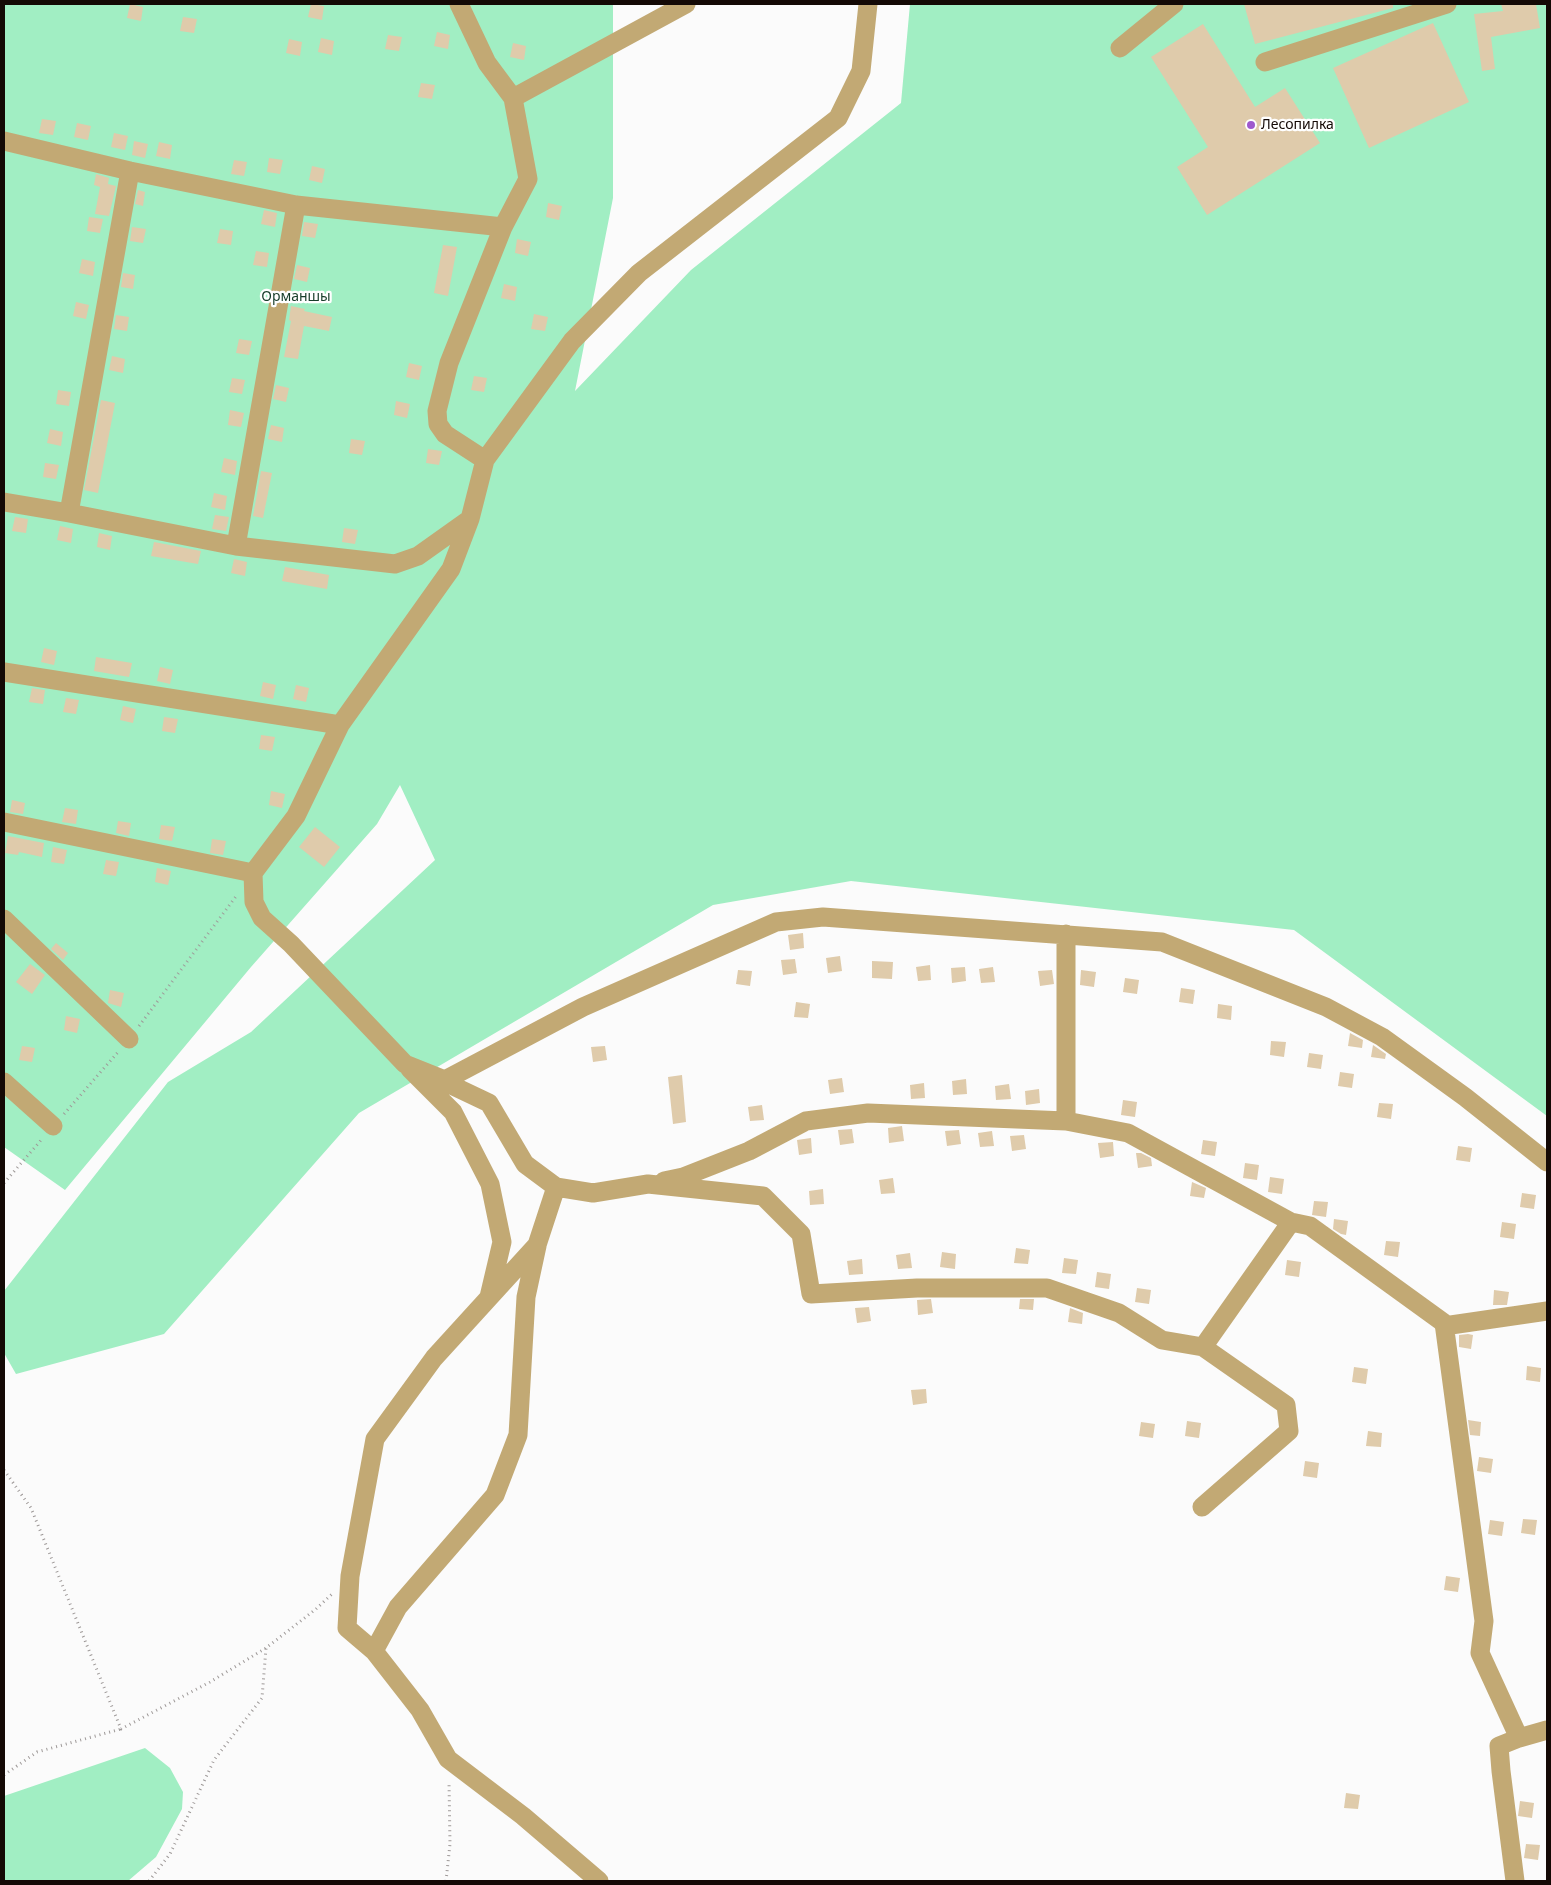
<!DOCTYPE html>
<html>
<head>
<meta charset="utf-8">
<style>
  body { margin:0 }
  #map { position:relative; width:1551px; height:1885px; overflow:hidden; background:#fbfbfb; font-family:"Noto Sans",sans-serif }
  canvas { display:block }
  .frame { position:absolute; inset:0; border:5px solid #140905; pointer-events:none }
</style>
</head>
<body>
<div id="map">
<canvas width="1551" height="1885"></canvas>
<div class="frame"></div>
</div>
<script>
const g = document.querySelector('canvas').getContext('2d');
g.lineJoin = 'round';
function paint(path, color) { g.fillStyle = color; g.fill(path, 'evenodd'); }
function stroke(path, color, width, dash) { g.strokeStyle = color; g.lineWidth = width; g.lineCap = dash ? 'butt' : 'round'; g.setLineDash(dash || []); g.stroke(path); }
function label(font, color, halo, rows, align = 'center') {
  g.font = font + ' "Noto Sans",sans-serif'; g.lineWidth = 4.5; g.setLineDash([]); g.textBaseline = 'middle'; g.strokeStyle = halo; g.fillStyle = color; for (const [text, x, y, turn = 0] of rows) {
    g.save(); g.translate(x, y); g.rotate((+turn || 0) * Math.PI / 180); g.textAlign = isNaN(turn) ? turn : align; if (halo) g.strokeText(text, 0, 0); g.fillText(text, 0, 0); g.restore();
  }
}
paint(new Path2D(`
  M4 4H613V198L575 391 691 270 901 103 910 4H1547V1116L1294 930 851 881 713 905 359 1113 164 1334 16 1374 4 1353V1291L168 1082 251 1032 435 860 400 785 377 824 251 967 65 1190 4 1147Z
  M145 1748 170 1768 183 1792 182 1809 156 1857 128 1881H4V1796Z`), '#a1eec3');
paint(new Path2D(`
  M130 4 143 7 141 21 127 18Z
  M311 4 324 6 322 20 308 17Z
  M1244 4H1393V8L1255 44Z
  M1501 4H1536L1540 28 1491 37 1495 69 1482 71 1474 14 1503 11Z
  M183 17 197 19 194 33 180 31Z
  M1433 23 1469 102 1369 148 1333 68Z
  M1203 24 1255 107 1285 88 1320 143 1207 215 1177 167 1208 147 1151 57Z
  M437 32 450 35 448 49 434 46Z
  M388 35 402 37 399 51 385 49Z
  M321 38 334 41 332 55 318 52Z
  M289 39 302 42 300 56 286 53Z
  M513 43 526 46 524 60 510 57Z
  M421 83 435 85 432 99 418 97Z
  M42 119 56 121 53 135 39 133Z
  M77 123 91 126 88 140 74 137Z
  M114 133 128 136 125 150 111 147Z
  M134 141 148 144 145 158 132 155Z
  M159 142 172 145 170 159 156 156Z
  M269 158 283 160 280 174 267 172Z
  M234 160 247 162 244 176 231 174Z
  M312 166 325 169 322 183 309 180Z
  M96 174 109 178 108 184 116 186 109 216 95 214 100 187 94 185Z
  M138 190 145 192 143 206 135 204Z
  M548 203 562 206 559 220 546 217Z
  M264 210 277 213 275 227 261 224Z
  M89 217 103 219 100 233 87 231Z
  M304 222 318 224 315 238 302 236Z
  M132 227 146 229 143 243 130 241Z
  M220 229 233 231 231 245 217 243Z
  M517 239 531 242 528 256 515 253Z
  M443 245 457 247 448 296 434 293Z
  M256 251 269 253 267 267 253 265Z
  M82 259 95 262 93 276 79 273Z
  M297 265 310 268 307 282 294 279Z
  M123 273 135 275 133 289 121 287Z
  M504 284 517 287 515 301 501 298Z
  M76 302 89 305 86 319 73 316Z
  M291 306 305 309 304 311 332 317 329 331 304 326 298 359 284 357 291 321 289 320Z
  M534 314 548 317 545 331 531 329Z
  M116 315 129 317 127 331 114 329Z
  M239 339 252 341 249 355 236 353Z
  M112 356 125 359 123 373 109 370Z
  M409 363 422 366 419 380 406 377Z
  M474 376 487 378 484 392 471 390Z
  M232 378 245 380 242 394 229 392Z
  M276 385 289 388 286 402 273 399Z
  M58 390 71 392 69 406 56 404Z
  M101 400 115 403 98 493 84 490Z
  M396 401 410 404 407 418 394 415Z
  M230 410 244 413 241 427 228 425Z
  M271 425 284 428 282 442 268 439Z
  M50 429 63 432 61 446 47 443Z
  M351 439 365 441 362 455 349 453Z
  M428 449 442 451 439 465 426 463Z
  M224 458 237 461 235 475 221 472Z
  M45 463 59 465 56 479 43 477Z
  M261 471 272 473 263 518 253 516Z
  M214 493 227 496 225 510 211 507Z
  M215 515 229 517 226 531 212 529Z
  M15 517 28 519 26 533 12 531Z
  M60 526 73 529 71 543 57 540Z
  M344 528 358 530 355 544 342 542Z
  M99 533 112 536 110 550 97 547Z
  M154 542 201 551 198 564 151 556Z
  M234 559 247 562 245 576 231 573Z
  M285 567 329 575 327 589 282 581Z
  M44 648 57 651 54 665 41 662Z
  M96 657 132 663 129 677 94 671Z
  M160 667 173 670 170 684 157 681Z
  M263 682 276 685 273 699 260 696Z
  M296 685 309 688 306 702 293 699Z
  M32 688 45 690 43 704 29 702Z
  M66 698 79 700 76 714 63 712Z
  M123 706 136 709 133 723 120 720Z
  M164 717 178 719 175 733 162 731Z
  M261 735 275 737 272 751 259 749Z
  M271 791 285 794 282 808 269 805Z
  M12 800 25 803 23 814 10 812Z
  M65 808 78 810 76 824 62 822Z
  M118 821 131 823 129 836 116 833Z
  M161 825 175 827 172 841 159 839Z
  M315 827 340 847 324 867 299 847Z
  M8 836 44 843 42 857 19 852 18 855 5 853Z
  M212 839 226 841 223 855 210 853Z
  M53 847 67 850 64 864 51 862Z
  M106 860 119 862 116 876 103 874Z
  M157 868 171 871 168 885 155 882Z
  M803 933 804 948 790 950 788 935Z
  M56 943 68 953 63 960 51 949Z
  M840 956 842 971 828 973 826 958Z
  M795 959 797 973 783 975 781 960Z
  M872 961 893 962 892 979 872 978Z
  M30 964 45 975 32 994 16 982Z
  M930 965 931 980 918 981 916 967Z
  M965 967 966 981 952 983 951 968Z
  M993 967 995 982 981 983 979 969Z
  M738 970 752 971 750 986 736 984Z
  M1052 970 1054 984 1040 986 1038 971Z
  M1081 970 1096 972 1094 987 1080 985Z
  M1125 978 1139 980 1137 994 1123 992Z
  M1181 988 1195 990 1193 1004 1179 1002Z
  M110 990 124 993 121 1007 108 1003Z
  M796 1002 810 1004 808 1018 794 1017Z
  M1218 1004 1232 1006 1231 1020 1217 1018Z
  M66 1016 80 1019 77 1033 64 1030Z
  M1350 1033 1363 1040 1362 1048 1348 1046Z
  M1271 1041 1286 1042 1284 1057 1270 1055Z
  M1373 1045 1386 1054 1385 1059 1371 1057Z
  M22 1046 35 1048 32 1062 19 1060Z
  M605 1046 607 1060 593 1062 591 1047Z
  M1309 1053 1323 1055 1321 1069 1307 1067Z
  M1340 1072 1354 1074 1352 1088 1338 1086Z
  M682 1075 686 1122 673 1124 668 1077Z
  M842 1078 844 1092 830 1094 828 1080Z
  M966 1079 967 1094 953 1095 952 1081Z
  M924 1083 925 1098 911 1099 910 1085Z
  M1009 1084 1011 1099 996 1100 995 1086Z
  M1039 1089 1040 1103 1026 1105 1025 1091Z
  M1123 1100 1137 1102 1135 1117 1121 1115Z
  M1379 1103 1393 1104 1391 1119 1377 1117Z
  M762 1105 764 1120 750 1121 748 1107Z
  M902 1126 904 1141 889 1143 888 1128Z
  M852 1129 854 1143 840 1145 838 1130Z
  M959 1130 961 1144 947 1146 945 1131Z
  M992 1131 994 1146 980 1147 978 1133Z
  M1024 1135 1026 1149 1012 1151 1010 1136Z
  M811 1138 812 1153 799 1155 797 1140Z
  M1203 1140 1217 1142 1215 1156 1201 1154Z
  M1113 1142 1114 1156 1100 1158 1098 1143Z
  M1458 1146 1472 1148 1470 1162 1456 1160Z
  M1136 1153H1141L1151 1158 1152 1166 1138 1168Z
  M1245 1163 1259 1165 1257 1180 1243 1178Z
  M1270 1177 1284 1179 1282 1194 1268 1192Z
  M893 1178 895 1193 881 1194 879 1180Z
  M1192 1182 1206 1188 1204 1198 1190 1196Z
  M823 1189 824 1204 810 1205 809 1191Z
  M1522 1193 1536 1195 1534 1209 1520 1207Z
  M1314 1201 1328 1202 1326 1217 1312 1215Z
  M1334 1219 1348 1221 1346 1235 1341 1234 1333 1229Z
  M1502 1222 1516 1224 1514 1239 1500 1237Z
  M1386 1241 1400 1242 1398 1257 1384 1255Z
  M1016 1248 1030 1250 1028 1264 1014 1263Z
  M942 1252 956 1254 955 1269 940 1267Z
  M910 1253 912 1268 898 1269 896 1255Z
  M1064 1258 1078 1260 1076 1274 1062 1273Z
  M862 1259 863 1274 849 1275 847 1261Z
  M1287 1260 1301 1262 1299 1277 1285 1275Z
  M1097 1272 1111 1274 1109 1289 1095 1287Z
  M1137 1288 1151 1290 1149 1304 1135 1302Z
  M1494 1290 1509 1292 1507 1305H1493Z
  M931 1299 933 1313 918 1315 917 1300Z
  M1020 1299H1034L1033 1310 1019 1309Z
  M869 1307 871 1321 857 1323 855 1308Z
  M1070 1308 1083 1313 1082 1324 1068 1322Z
  M1468 1334 1473 1335 1471 1349 1459 1347V1335Z
  M1527 1366 1541 1368 1540 1382 1526 1380Z
  M1354 1367 1368 1369 1366 1384 1352 1382Z
  M926 1389 927 1403 913 1405 911 1390Z
  M1468 1420 1481 1422 1480 1436 1470 1435Z
  M1187 1421 1201 1423 1199 1438 1185 1436Z
  M1141 1422 1155 1424 1153 1438 1139 1436Z
  M1368 1431 1382 1433 1381 1447 1366 1446Z
  M1479 1457 1493 1459 1491 1473 1477 1471Z
  M1305 1461 1319 1463 1317 1478 1303 1476Z
  M1523 1519 1537 1520 1535 1535 1521 1533Z
  M1490 1520 1504 1522 1502 1536 1488 1534Z
  M1446 1576 1460 1578 1458 1592 1444 1590Z
  M1346 1793 1360 1795 1358 1809 1344 1808Z
  M1520 1801 1534 1803 1532 1818 1518 1816Z
  M1526 1844 1540 1845 1538 1860 1524 1858Z`), '#dfcbab');
stroke(new Path2D(`
  M139 1026 237 895
  M64 1114 119 1051
  M4 1183 42 1139
  M4 1470 31 1508 121 1729 210 1682 266 1648
  M4 1775 37 1752 121 1729
  M149 1881 170 1854 214 1760 262 1698 266 1648 316 1609 332 1594
  M446 1881 450 1844 449 1782`), '#9e9998', 3, [1, 4]);
stroke(new Path2D(`
  M459 4 487 63 513 98 528 179 503 227 449 363 437 411 438 424 445 434 485 460
  M868 4 861 71 838 118 639 273 572 341 485 460 470 519 451 569 340 725 296 816 253 873 254 902 262 918 291 944 405 1064 445 1080 583 1007 776 922 823 917 1162 942 1326 1007 1382 1037 1465 1097 1547 1162
  M1120 48 1174 4
  M1265 62 1447 4
  M513 98 686 4
  M4 141 130 171 296 205 503 227
  M4 502 69 513 236 546 395 564 418 556 470 519
  M69 513 130 171
  M236 546 296 205
  M4 672 340 725
  M4 822 253 873
  M4 919 129 1039
  M410 1069 453 1112 490 1184 502 1242 489 1297
  M445 1080 449 1084 489 1103 525 1164 556 1187 593 1193 648 1184 763 1196 801 1234 811 1294 917 1288H1047L1119 1313 1162 1340 1203 1347 1291 1222 1128 1133 1066 1121V934
  M4 1082 53 1126
  M664 1181 683 1177 749 1151 806 1121 868 1113 1066 1121
  M556 1187 537 1245 434 1358 375 1439 350 1576 347 1628 374 1651 420 1710 448 1759 523 1816 599 1881
  M1291 1222 1310 1226 1444 1323 1484 1621 1480 1653 1519 1738 1499 1746 1501 1771 1515 1881
  M1444 1326 1547 1311
  M1202 1507 1289 1431 1286 1405 1203 1347
  M374 1651 398 1607 495 1495 518 1435 526 1297 537 1246
  M1519 1738 1547 1730`), '#c2a974', 19);
for (const [x, y, r, color] of [
  [1251,125,5,"#9e59ce"]
]) { const dot = new Path2D(); dot.arc(x, y, r, 0, 2 * Math.PI); g.fillStyle = color; g.fill(dot); stroke(dot, '#fff', 2); }
label('14px', '#140905', '#fff', [
  ["Лесопилка",1261,125]
], 'left');
label('14px', '#173d2a', '#fff', [
  ["Орманшы",296,297]
]);
</script>
</body>
</html>
